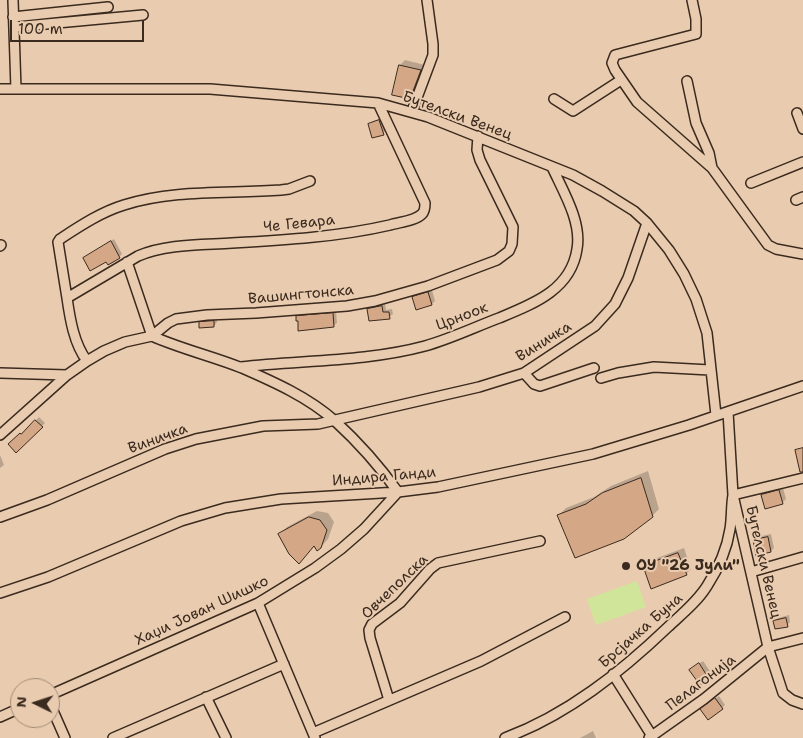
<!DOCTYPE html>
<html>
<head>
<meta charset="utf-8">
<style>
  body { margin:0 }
  #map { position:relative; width:803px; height:738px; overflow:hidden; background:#e9ccb0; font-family:"Shantell Sans",sans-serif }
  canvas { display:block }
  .north { position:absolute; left:10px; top:678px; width:50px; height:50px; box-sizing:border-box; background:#e9ccb0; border:1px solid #a38b76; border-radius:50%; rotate:274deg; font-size:14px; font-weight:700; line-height:20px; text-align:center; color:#3b2a1e }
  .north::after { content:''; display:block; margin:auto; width:18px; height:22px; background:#3b2a1e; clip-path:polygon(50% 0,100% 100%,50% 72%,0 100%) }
  .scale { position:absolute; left:10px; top:20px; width:134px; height:22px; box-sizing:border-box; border:2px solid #3b2a1e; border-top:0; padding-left:6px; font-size:15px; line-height:18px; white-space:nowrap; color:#3b2a1e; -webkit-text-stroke:4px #e9ccb0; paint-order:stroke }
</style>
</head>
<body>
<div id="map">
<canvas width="803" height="738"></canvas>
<div class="north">N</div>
<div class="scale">100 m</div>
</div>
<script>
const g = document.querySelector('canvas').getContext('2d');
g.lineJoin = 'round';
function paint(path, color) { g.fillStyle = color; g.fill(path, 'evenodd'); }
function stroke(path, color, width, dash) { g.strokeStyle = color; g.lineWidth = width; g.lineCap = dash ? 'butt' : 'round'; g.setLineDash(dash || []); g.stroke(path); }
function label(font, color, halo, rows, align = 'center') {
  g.font = font + ' "Shantell Sans",sans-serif'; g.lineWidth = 4; g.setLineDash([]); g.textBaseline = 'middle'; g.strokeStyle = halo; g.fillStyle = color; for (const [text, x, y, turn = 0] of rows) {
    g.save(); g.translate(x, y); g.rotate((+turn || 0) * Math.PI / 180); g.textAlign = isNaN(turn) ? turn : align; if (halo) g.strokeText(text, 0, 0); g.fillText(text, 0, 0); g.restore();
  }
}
paint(new Path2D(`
  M637 581 646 607 596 625 587 599Z`), '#d0e599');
paint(new Path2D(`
  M405 60 425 65 415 92 409 98 400 65Z
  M383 118 387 130 383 133 369 124 373 121Z
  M114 239 122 254 119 257 107 260 84 258Z
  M432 290 435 301 432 304 417 308 414 297 417 294Z
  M385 303 386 310 392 309 393 314 389 317 368 309 372 306Z
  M336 311 337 323 333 326 299 320 297 317 300 313Z
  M217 318V322L214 326 200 323 203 320Z
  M39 417 45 423 16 452 13 441 24 431 25 432Z
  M0 455 4 465 0 468Z
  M648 471 659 509 652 516 559 515 566 508 594 497 611 486Z
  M783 488 786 499 782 503 763 495 766 492Z
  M317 511 328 513 334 522 328 539 321 547 280 534 287 527Z
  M771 534 774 548 771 551 754 541 757 537Z
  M684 548 691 569 686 574 644 566 649 561Z
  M789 615 790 622 787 625 774 621 778 618Z
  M703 661 712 674 700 683 694 667Z
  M719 696 725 705 722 708 705 706Z
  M593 731 596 738H580Z`), '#0003');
const building = new Path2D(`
  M399 65 421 70 410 99 392 95Z
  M379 120 384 135 372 138 368 124Z
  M111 241 120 258 108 265 106 262 90 271 83 258Z
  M428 292 432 305 416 310 412 297Z
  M382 306 383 312H389L390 319 369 321 367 309Z
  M333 313 334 327 298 331V321H296V316Z
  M214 321V327L199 328V322Z
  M35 420 43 427 16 453 8 444 20 433 21 434Z
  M803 448V472H800L795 450Z
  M641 478 653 517 624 539 575 558 557 515 586 504 602 493Z
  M779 490 783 504 765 509 761 495Z
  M309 517 320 520 327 530 321 548 317 551 314 546 299 564 289 554 278 534Z
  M768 537 771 552 756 556 753 540Z
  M678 553 687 575 651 589 643 566Z
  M786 618 788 627 775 629 773 621Z
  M699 663 709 679 700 685 689 670Z
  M715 698 723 709 708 720 700 709Z`);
paint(building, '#d4a886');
stroke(building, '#3b2a1e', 1);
const minor = new Path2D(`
  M13 0 16 89
  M692 0 696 19V34L615 55 612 63 615 70 637 102 712 168 768 245 776 249 803 254
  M13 17 108 7
  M14 27 143 15
  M687 81 696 123 709 153 712 168
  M0 89H210L378 103 428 117 573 175 602 191 634 211 647 223 669 250 684 274 696 299 707 333 716 415
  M554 99 573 111 621 80
  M412 111 433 55V44L427 0
  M797 113 803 129
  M751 183 803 162
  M796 200 803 197
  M0 246 1 245
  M127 262 152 336
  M67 298 58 242 60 239C80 226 101 212 124 205 174 189 230 194 281 190L289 189 310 181
  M87 361C74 344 70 319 67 298L138 256C166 244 201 245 232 243 285 240 338 237 390 225 400 222 415 221 422 214 425 211 425 206 425 203L378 103
  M241 367C302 360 365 362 425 346 450 339 475 327 499 318 533 304 571 290 577 249 582 222 563 191 552 167
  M0 373 67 375
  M524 373 534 384 540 386 594 368
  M601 378 618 373 654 367 710 370
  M728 412 733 495 768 647 783 693 792 700 803 704
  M0 435 67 375 87 361 104 351 125 342 152 336 168 323 176 319 207 315 256 313 347 306 375 301 428 286 497 260 509 251 512 244 513 227 480 160 477 150 478 136
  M0 517 47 500 165 449 196 439 263 426 318 424 479 387 524 373 595 326 615 304 628 278 647 223
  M751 572 803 557
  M0 593 48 577 181 521 225 508 281 499 398 492 438 487 593 454 689 425 803 386
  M258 603 315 738
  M613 674 652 736
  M50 695 258 603 315 568 341 549 364 529 398 492C380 467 358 442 335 421 308 397 274 382 242 368 212 356 181 349 152 336
  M206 697 226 738
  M389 700 370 638 369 630 372 624 400 603 430 569 438 563 540 541
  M50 704 65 738
  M0 717 20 708
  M313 733 481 661 565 617
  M113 738 284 664
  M505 738C567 715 621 672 668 627 682 614 697 602 707 586 718 569 727 549 730 529 732 518 731 506 733 495L803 478
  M649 738 704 699 768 647 803 638`);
stroke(minor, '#3b2a1e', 12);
stroke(minor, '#e9ccb0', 9);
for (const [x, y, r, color] of [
  [626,566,5,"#3b2a1e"]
]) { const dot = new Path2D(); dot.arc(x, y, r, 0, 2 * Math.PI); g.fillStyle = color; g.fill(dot); stroke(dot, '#e9ccb0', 2); }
label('15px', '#3b2a1e', '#e9ccb0', [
  ["Бутелски Венец",457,116,20],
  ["Че Гевара",299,224,-6],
  ["Вашингтонска",301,295,-5],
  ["Црноок",462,317,-21],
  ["Виничка",544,342,-32],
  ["Виничка",158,439,-20],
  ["Индира Ганди",384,477,-5],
  ["Бутелски Венец",763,562,77],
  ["Овчеполска",395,587,-44],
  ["Хаџи Јован Шишко",202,611,-25],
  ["Брсјачка Буна",641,631,-41],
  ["Пелагонија",701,683,-37]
]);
label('bold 15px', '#3b2a1e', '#e9ccb0', [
  ["ОУ \"26 Јули\"",636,566]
], 'left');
</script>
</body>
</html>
